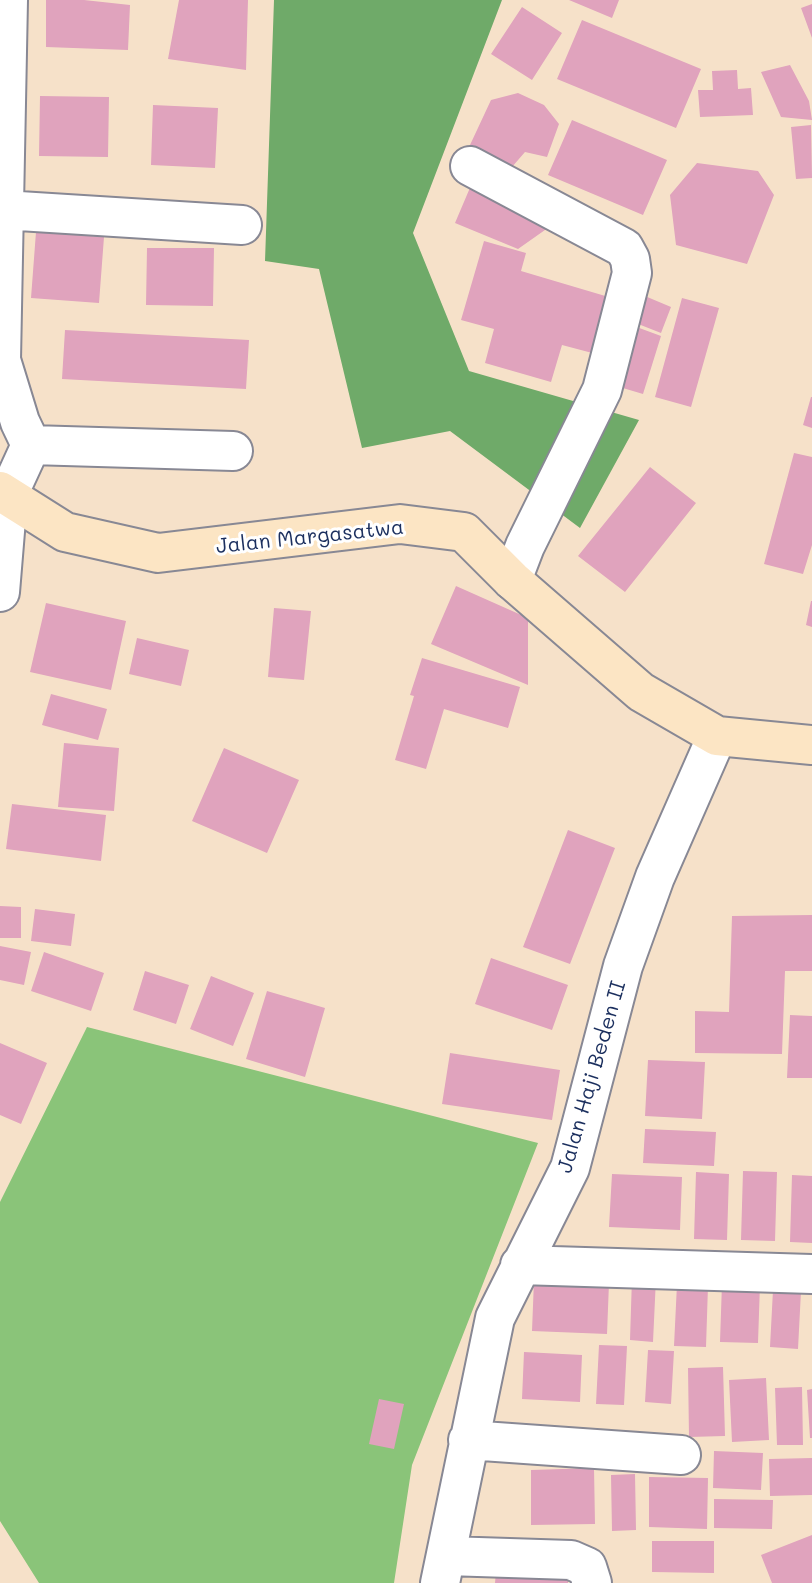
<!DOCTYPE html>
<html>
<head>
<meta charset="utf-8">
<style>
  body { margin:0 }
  canvas { display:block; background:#f6e1c9 }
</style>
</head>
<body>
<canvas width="812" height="1583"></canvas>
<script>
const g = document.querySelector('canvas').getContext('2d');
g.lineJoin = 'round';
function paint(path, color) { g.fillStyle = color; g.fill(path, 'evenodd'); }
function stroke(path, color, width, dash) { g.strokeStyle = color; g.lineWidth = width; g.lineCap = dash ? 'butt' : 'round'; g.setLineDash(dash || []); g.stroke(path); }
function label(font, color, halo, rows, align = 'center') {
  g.font = font + ' Mali,sans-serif'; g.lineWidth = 6; g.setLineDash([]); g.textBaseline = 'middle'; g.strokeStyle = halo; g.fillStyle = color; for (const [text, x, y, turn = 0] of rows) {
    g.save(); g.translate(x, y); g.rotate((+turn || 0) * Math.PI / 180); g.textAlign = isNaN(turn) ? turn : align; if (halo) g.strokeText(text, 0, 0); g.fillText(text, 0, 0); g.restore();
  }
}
paint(new Path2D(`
  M87 1027 538 1143 412 1465 394 1583H39L0 1521V1202Z`), '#8ac479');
paint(new Path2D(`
  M274 0H502L413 233 469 371 639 420 580 528 450 431 362 448 319 269 265 261Z`), '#6faa69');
paint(new Path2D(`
  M46 0H84L130 5 128 50 46 47Z
  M179 0H248L246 70 168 59Z
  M569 0H619L612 18Z
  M812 4V38L801 8Z
  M522 7 562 33 532 80 491 54Z
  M582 20 701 69 676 128 557 79Z
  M790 65 809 101 812 120 781 117 761 72Z
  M737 70 738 89 751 88 753 115 700 117 698 90H713L712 71Z
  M518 93 544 105 559 124 547 157 525 152 512 167 470 145 491 100Z
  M40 96 109 97 108 157 39 156Z
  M153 105 218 108 215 168 151 165Z
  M572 120 667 160 643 215 548 175Z
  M811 125 812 178 796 179 791 127Z
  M697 163 758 171 774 195 747 264 676 245 670 195Z
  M472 183 562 218 518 249 455 223Z
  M36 232 104 237 99 303 31 298Z
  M484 241 526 253 521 271 612 298 596 354 562 345 551 382 485 363 494 329 461 320Z
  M147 248H214L213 306 146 305Z
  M633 291 671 307 661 333 623 318Z
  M682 298 719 308 691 407 655 397Z
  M623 322 661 336 643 394 606 383Z
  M65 330 249 340 246 389 62 379Z
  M811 397H812V428L803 425Z
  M794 453 812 457V545L803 574 764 564Z
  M650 467 696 503 625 592 578 556Z
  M456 586 528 618V685L431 644Z
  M811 601H812V627L806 625Z
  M46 603 126 621 111 690 30 672Z
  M274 608 311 611 304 680 268 677Z
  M137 638 189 650 181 686 129 674Z
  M422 658 520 687 508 728 444 709 426 769 395 760 414 696 410 695Z
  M51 694 107 709 98 740 42 725Z
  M64 743 119 748 114 811 58 807Z
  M224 748 299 780 267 853 192 821Z
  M12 804 106 815 101 861 6 849Z
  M568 830 615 848 570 964 523 947Z
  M0 906 21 907V938H0Z
  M35 909 75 914 71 946 31 941Z
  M812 915V971H785L782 1054 695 1053V1011L729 1012 732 916Z
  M0 946 31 952 24 985 0 980Z
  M44 952 104 973 91 1011 31 991Z
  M491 958 568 985 552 1030 475 1004Z
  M145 971 189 985 176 1024 133 1010Z
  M211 976 254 993 233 1046 190 1029Z
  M267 991 325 1008 305 1077 246 1059Z
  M790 1015 812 1016V1078H787Z
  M0 1043 47 1063 21 1124 0 1115Z
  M450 1053 560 1070 552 1120 442 1104Z
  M648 1060 705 1062 702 1119 645 1116Z
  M645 1129 716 1132 714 1166 643 1163Z
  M743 1171 777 1172 775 1241 741 1240Z
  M696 1172 729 1174 727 1240 694 1239Z
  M612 1174 682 1177 680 1230 609 1227Z
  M792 1175 812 1176V1243L790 1242Z
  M632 1277 656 1278 653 1342 630 1340Z
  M534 1280 609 1283 607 1334 532 1331Z
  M722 1283 760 1284 758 1343 720 1342Z
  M677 1284 708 1286 706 1347 674 1346Z
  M773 1290 801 1291 798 1349 770 1347Z
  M599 1345 627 1346 624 1405 596 1404Z
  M648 1350 674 1351 671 1404 645 1402Z
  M524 1352 582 1355 580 1402 522 1399Z
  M723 1367 725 1436 689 1437 688 1368Z
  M766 1378 769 1440 732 1442 729 1380Z
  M802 1387 803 1445H777L775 1388Z
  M812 1389V1438H810L807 1390Z
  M379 1399 404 1404 394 1449 369 1444Z
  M714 1451 763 1453 761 1490 713 1488Z
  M812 1458V1495L770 1496 769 1459Z
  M594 1468 595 1524 531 1525V1470Z
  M635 1474 636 1530 612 1531 611 1475Z
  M649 1477 708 1478 707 1529 649 1527Z
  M714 1499 773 1500 772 1529 714 1528Z
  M812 1535V1583H772L761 1555Z
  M652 1541H714V1573L652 1572Z
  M496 1572 568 1576V1583H495Z`), '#e0a3bd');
const street = new Path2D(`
  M470 166 624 248 630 259 632 273 602 390 525 546 512 580
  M3 210 242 225
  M31 445 233 451
  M0 592 8 495 31 445 20 422 1 360 8 0
  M520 1265 812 1274
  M468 1440 681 1455
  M447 1556 571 1560 587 1567 592 1583
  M440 1583 495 1318 570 1168 623 966 655 877 717 736`);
const secondary = new Path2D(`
  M0 491 65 532 158 553 400 524 464 532 512 580 641 692 717 736 812 745`);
stroke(street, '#888894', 42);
stroke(secondary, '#888894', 42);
stroke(street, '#fff', 38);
stroke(secondary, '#fce5c4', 38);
label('21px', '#1b2f5e', '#fff', [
  ["Jalan Margasatwa",310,537,-6],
  ["Jalan Haji Beden II",592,1077,-74]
]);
</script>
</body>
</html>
